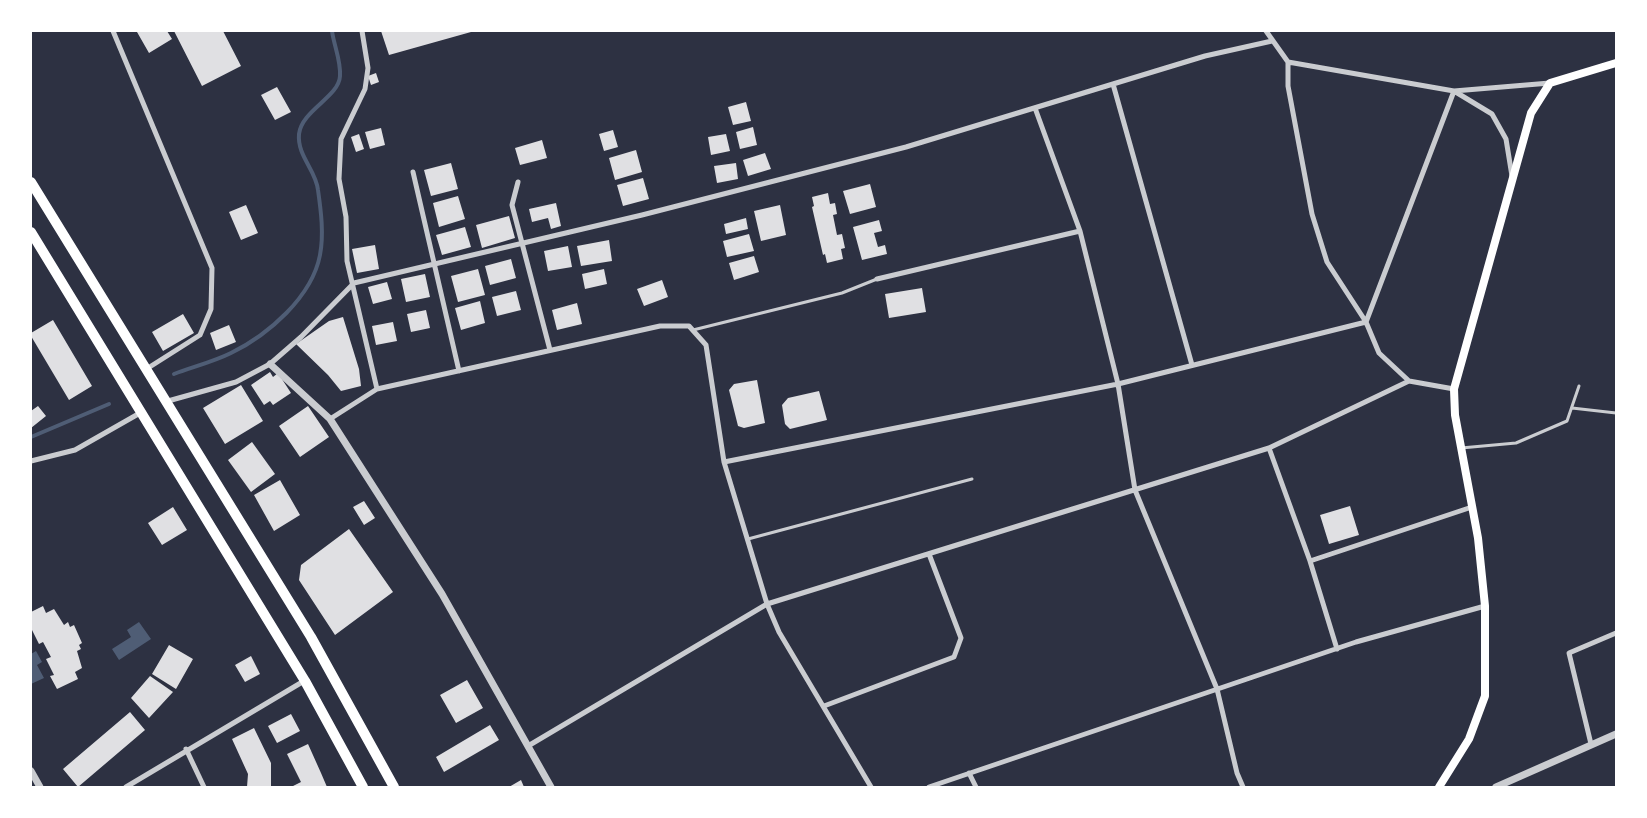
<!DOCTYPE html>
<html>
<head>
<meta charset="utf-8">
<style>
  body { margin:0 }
  #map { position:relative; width:1647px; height:818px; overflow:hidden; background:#2d3142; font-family:"Open Sans",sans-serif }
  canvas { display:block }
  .frame { position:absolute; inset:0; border:32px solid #fff; pointer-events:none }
</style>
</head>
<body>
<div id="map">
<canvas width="1647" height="818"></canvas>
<div class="frame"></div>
</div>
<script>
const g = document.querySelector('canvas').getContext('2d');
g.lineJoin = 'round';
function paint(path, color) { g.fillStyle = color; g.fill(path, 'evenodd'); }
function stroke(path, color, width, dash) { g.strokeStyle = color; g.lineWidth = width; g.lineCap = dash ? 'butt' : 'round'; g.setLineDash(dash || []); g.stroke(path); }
paint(new Path2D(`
  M139 622 151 639 119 660 112 649 131 637 127 630Z
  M36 651 42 662 37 665 44 678 31 684V654Z`), '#4f5d75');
stroke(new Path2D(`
  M174 374C192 367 213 362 231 353 268 335 312 297 320 255 324 234 321 211 318 190 316 170 297 156 299 134 302 110 339 97 340 76 341 60 334 46 332 31
  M31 437 109 404`), '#4f5d75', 4);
paint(new Path2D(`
  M139 31H167L172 39 149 53 137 32Z
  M174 31H223L241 66 202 86Z
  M381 31H471V32L389 55Z
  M376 73 379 82 371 85 368 76Z
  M277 87 291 112 275 120 261 95Z
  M746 102 751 121 733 125 728 107Z
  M753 127 757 145 740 149 736 132Z
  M381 128 385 145 370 149 365 132Z
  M613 130 618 147 604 151 599 134Z
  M359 134 364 149 356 152 351 137Z
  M726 134 730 151 711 155 708 137Z
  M542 140 547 158 520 165 515 148Z
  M636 150 642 172 615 180 609 158Z
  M765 153 771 169 748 176 743 160Z
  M451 163 458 189 431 196 424 170Z
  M736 163 738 179 717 183 714 166Z
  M643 178 649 199 623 206 617 185Z
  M870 184 876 207 850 214 843 191Z
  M828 193 830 204 835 203 837 214 833 215 837 235 842 234 845 248 841 249 843 259 827 263 825 254 823 255 812 207 814 206 812 197Z
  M458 196 465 219 439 227 433 203Z
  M556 203 561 226 551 229 548 218 532 222 529 209Z
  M246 205 258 233 241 240 229 212Z
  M780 205 786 235 761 241 754 211Z
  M509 216 515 238 482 248 476 225Z
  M746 218 748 229 726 234 724 224Z
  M879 220 882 231 874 233 878 247 885 245 887 254 862 260 853 227Z
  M465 227 471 247 442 255 436 235Z
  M749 234 754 251 727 257 723 241Z
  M609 240 612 261 581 266 577 246Z
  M375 245 379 269 357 273 352 249Z
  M568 246 572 267 548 271 544 251Z
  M754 256 759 272 734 280 729 263Z
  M511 259 516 278 490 285 485 266Z
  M478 269 485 295 458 302 451 276Z
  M604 269 607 284 585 289 582 274Z
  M425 274 430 297 406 302 401 279Z
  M662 280 668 297 644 306 637 289Z
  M387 282 392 299 373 304 368 287Z
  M922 288 926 312 889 318 885 294Z
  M516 291 521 310 497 316 492 297Z
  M480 301 485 323 461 330 455 308Z
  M577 303 582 324 557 330 552 310Z
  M426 310 430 328 411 332 407 314Z
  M183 314 194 333 163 351 152 332Z
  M343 317 359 369 361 386 341 391 328 375 296 344 329 321Z
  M53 320 92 386 69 400 31 336V333Z
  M393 322 397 341 376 345 372 326Z
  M229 325 236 342 216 350 210 333Z
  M270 372 273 377 278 373 291 393 273 405 270 401 264 405 251 385Z
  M757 380 765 423 744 428 738 426 729 390 734 384Z
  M241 385 263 421 225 444 203 408Z
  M819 391 827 420 790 429 785 424 782 405 788 398Z
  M38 406 46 416 31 428V411Z
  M308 406 329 437 300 457 279 426Z
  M252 442 275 474 251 492 228 460Z
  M280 480 300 515 274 531 254 495Z
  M364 501 375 518 364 525 353 507Z
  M1350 506 1359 535 1329 544 1320 515Z
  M173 507 187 530 162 545 148 523Z
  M349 529 393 592 335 635 299 580 301 565Z
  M43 606 46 613 54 609 64 625 68 622 70 627 74 625 82 643 79 645 81 649 77 651 82 668 75 672 78 679 57 689 50 676 54 675 46 659 51 657 43 642 39 644 31 628V612Z
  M169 645 193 659 176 689 152 674Z
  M251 656 260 674 245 682 235 665Z
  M150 676 173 692 149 718 131 698Z
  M467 680 483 708 456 723 440 695Z
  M130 712 145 730 78 787 63 769Z
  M291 714 300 731 277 743 268 726Z
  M490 725 499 740 444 772 436 757Z
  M254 728 271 763V787H247L248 774 232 739Z
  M308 744 321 773 327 787H291L301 782 287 754Z
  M521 780 524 787H509Z`), '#e0e0e3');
stroke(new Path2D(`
  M693 330 842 293 877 279
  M1572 408 1616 413
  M1461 448 1516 443 1567 421 1579 386
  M748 539 972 479`), '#caccd0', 3);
stroke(new Path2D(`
  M113 31 212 268 211 309 200 335 148 368
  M362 31 368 68 365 89 341 139 339 179 346 217 347 261 377 389
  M1266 31 1288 62 1454 91 1492 114 1506 139 1512 176
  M1288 62V86L1312 214 1327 262 1366 322 1379 353 1409 381
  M1113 84 1192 365
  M1035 108 1080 231 1118 384 1135 490 1217 689 1237 773 1243 787
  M413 172 459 371
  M518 182 512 205 550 350
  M877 279 1080 231
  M168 401 236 382 270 364 301 337 354 283 642 215 906 147 1205 56 1272 41
  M330 419 377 389 660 326H689L706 345 724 462 767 604 779 632 871 787
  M1269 448 1310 561 1337 649
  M31 461 75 450 140 413
  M724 462 1118 384 1366 322 1454 91 1550 83
  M1310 561 1472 507
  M824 706 954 657 961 638 929 554
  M1591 744 1569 653 1616 633
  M528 746 767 604 1269 448 1409 381 1454 389
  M186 749 204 787
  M969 773 976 787
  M126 787 304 681
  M929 787 1356 642 1485 606`), '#caccd0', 5);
stroke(new Path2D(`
  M270 364 330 419 442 594 551 787
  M31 771 40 787
  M1496 787 1616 734`), '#caccd0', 7);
stroke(new Path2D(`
  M1439 787 1469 739 1485 696V606L1478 538 1455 415 1454 389 1531 113 1550 83 1616 63`), '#fff', 8);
stroke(new Path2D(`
  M31 182 311 637 394 787
  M31 232 305 681 363 787`), '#fff', 10);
</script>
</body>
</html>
